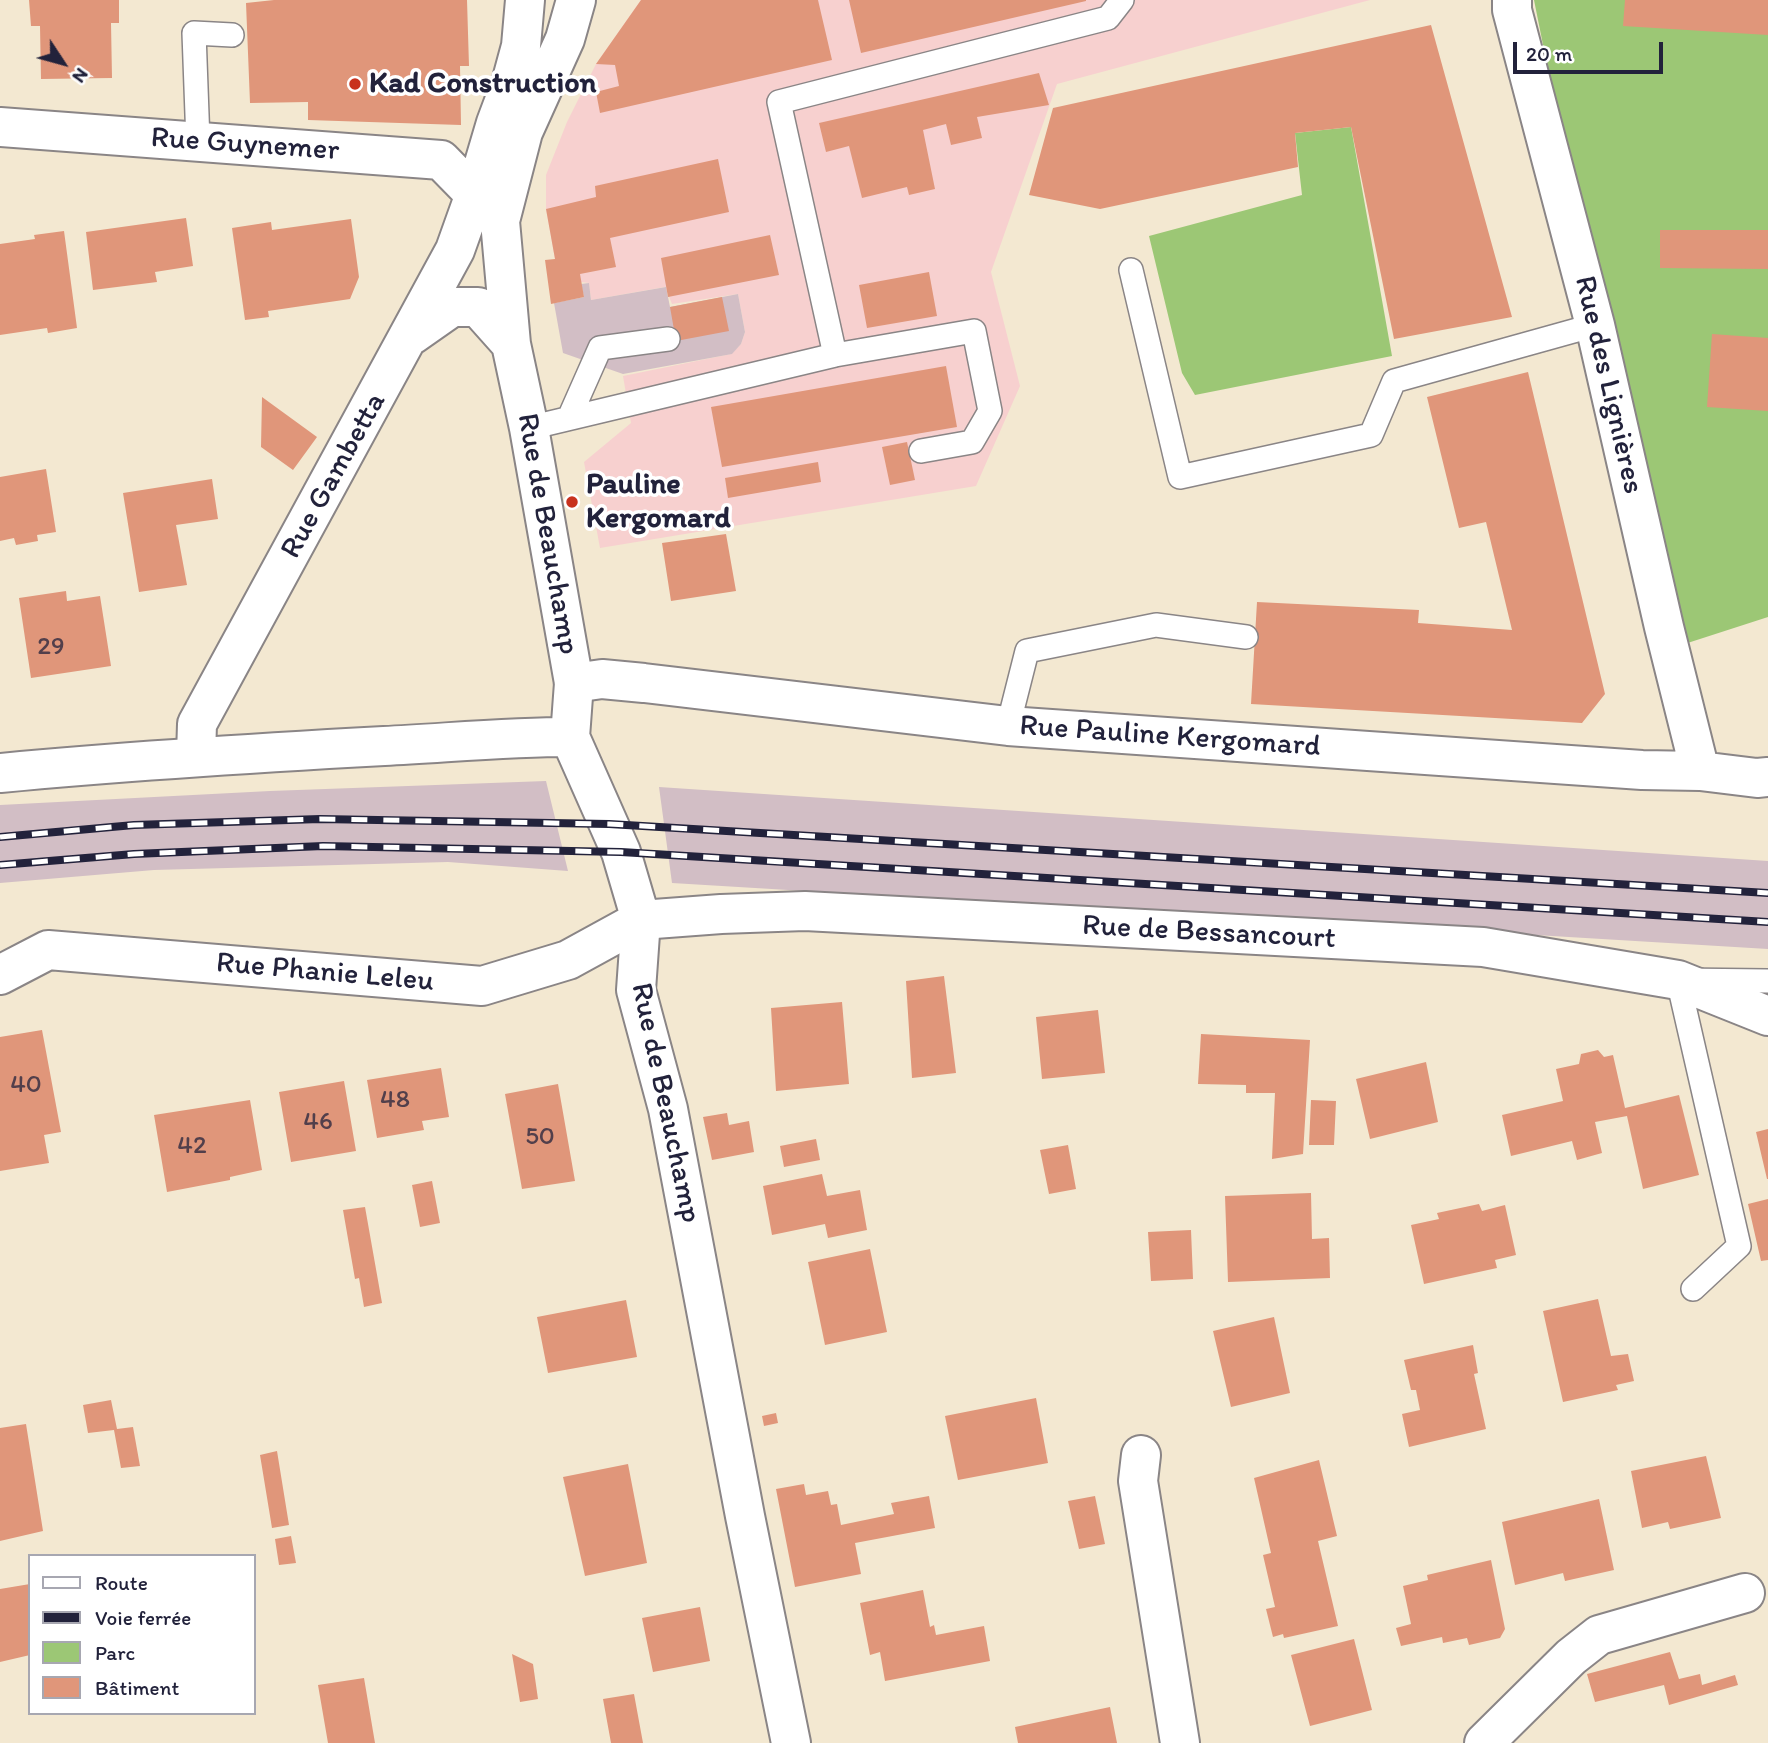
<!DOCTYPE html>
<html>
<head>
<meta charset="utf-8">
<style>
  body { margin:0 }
  #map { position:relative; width:1768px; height:1743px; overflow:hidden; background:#f3e8d1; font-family:Itim,sans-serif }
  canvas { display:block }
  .legend { position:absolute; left:28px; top:1554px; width:228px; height:161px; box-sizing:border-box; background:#fff; border:2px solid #a7a7b1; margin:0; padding:9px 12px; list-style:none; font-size:21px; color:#22223b }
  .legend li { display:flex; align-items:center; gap:14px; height:35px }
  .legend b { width:35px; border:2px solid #a7a7b1 }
  .north { position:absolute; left:28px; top:28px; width:70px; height:70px; -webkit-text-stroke:5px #fff; paint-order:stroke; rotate:126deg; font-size:19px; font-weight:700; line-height:28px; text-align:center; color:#22223b }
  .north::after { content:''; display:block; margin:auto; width:24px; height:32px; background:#22223b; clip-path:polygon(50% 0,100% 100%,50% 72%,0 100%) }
  .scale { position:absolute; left:1513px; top:42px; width:150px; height:32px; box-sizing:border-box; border:4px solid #22223b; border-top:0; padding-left:9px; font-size:21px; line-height:24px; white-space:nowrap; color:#22223b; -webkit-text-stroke:5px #fff; paint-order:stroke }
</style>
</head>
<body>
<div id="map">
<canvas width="1768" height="1743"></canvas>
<ul class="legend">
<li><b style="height:9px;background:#fff"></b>Route</li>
<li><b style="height:9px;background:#22223b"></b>Voie ferrée</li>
<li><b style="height:19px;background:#9cc775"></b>Parc</li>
<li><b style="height:19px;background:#e0967a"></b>Bâtiment</li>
</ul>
<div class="north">N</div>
<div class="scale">20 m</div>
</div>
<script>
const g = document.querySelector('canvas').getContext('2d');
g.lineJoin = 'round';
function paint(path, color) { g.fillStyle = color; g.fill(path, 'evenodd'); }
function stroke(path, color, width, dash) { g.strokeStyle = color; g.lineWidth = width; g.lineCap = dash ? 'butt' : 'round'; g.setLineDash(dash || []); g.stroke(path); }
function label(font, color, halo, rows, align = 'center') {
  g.font = font + ' Itim,sans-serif'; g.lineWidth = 7; g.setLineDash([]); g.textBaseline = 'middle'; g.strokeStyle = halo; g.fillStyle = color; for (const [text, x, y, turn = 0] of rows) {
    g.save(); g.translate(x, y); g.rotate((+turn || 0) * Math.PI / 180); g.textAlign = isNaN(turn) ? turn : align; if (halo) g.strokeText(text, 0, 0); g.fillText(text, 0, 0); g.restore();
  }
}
paint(new Path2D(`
  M641 0H1370L1057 84 991 272 1020 386 976 486 600 548 584 462 631 423 623 376 731 354 741 344 745 332 738 294 672 304 665 287 591 300 589 283 581 282 555 259 546 209V175L567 122 596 64Z`), '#f7d0cf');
paint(new Path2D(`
  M589 283 591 300 666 287 670 307 738 294 745 332 741 344 732 354 623 374 563 353 554 303 584 297 581 284Z
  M546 781 568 871 448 862 154 870 0 883V805L270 791Z
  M659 787 1768 861V949L672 883Z`), '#d2bec5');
paint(new Path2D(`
  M1534 0H1768V617L1669 649 1628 467Z
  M1351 127 1392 356 1195 395 1182 373 1149 236 1302 195 1295 133Z`), '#9cc775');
paint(new Path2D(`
  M29 0H119V23H111L112 78 41 79 40 26H31Z
  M274 0H467L469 66H460L461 125 308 120V102L250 103 246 3Z
  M641 0H818L832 60 600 113 596 92 619 86 615 65 596 64Z
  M849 0H1086V1L861 53Z
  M1625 0H1768V35L1623 26Z
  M1431 25 1512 317 1394 339 1351 127 1295 133 1298 167 1100 209 1029 195 1053 108Z
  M1039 73 1049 105 977 117 982 138 951 145 946 124 923 130 935 189 909 195 907 187 862 198 849 146 826 152 819 123Z
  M718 159 729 212 610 238 616 267 580 274 584 297 551 304 545 260 555 259 546 209 596 197 595 186Z
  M186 218 193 266 155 272 157 282 93 290 86 232Z
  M351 219 359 277 350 299 268 311 269 317 245 320 232 228 271 222 272 230Z
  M1660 230H1768V269L1660 268Z
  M64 231 77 328 48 333 47 328 0 335V244L35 239 34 235Z
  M770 235 779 275 668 297 661 258Z
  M929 272 937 316 867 328 859 285Z
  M722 297 729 331 676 341 670 307Z
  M1712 334 1768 338V411L1707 407Z
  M946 366 957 427 722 467 711 407Z
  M1528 372 1605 694 1582 723 1251 704 1257 602 1419 610 1418 623 1512 630 1486 522 1459 528 1427 397Z
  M262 397 317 437 293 470 261 447Z
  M907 442 915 480 890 485 882 447Z
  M818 462 821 482 728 498 725 478Z
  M46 469 56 532 37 535 38 541 16 545 14 538 0 541V477Z
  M212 479 218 519 176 525 187 585 139 592 123 493Z
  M726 534 736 591 671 601 662 543Z
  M66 591 67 601 100 596 111 666 31 678 19 598Z
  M944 976 956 1073 912 1078 906 981Z
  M842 1002 849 1084 776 1091 771 1008Z
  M1098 1010 1105 1073 1042 1079 1036 1017Z
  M42 1030 61 1132 44 1135 49 1163 0 1171V1037Z
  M1201 1034 1310 1040 1303 1154 1272 1159 1275 1093H1246V1085L1198 1084Z
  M1598 1050 1604 1057 1613 1055 1625 1108 1679 1095 1699 1175 1643 1189 1627 1116 1595 1122 1602 1153 1577 1160 1572 1141 1511 1156 1502 1115 1563 1101 1556 1069 1579 1064 1581 1054Z
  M1426 1062 1438 1122 1370 1139 1356 1079Z
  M441 1068 449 1117 422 1121 424 1130 377 1138 367 1080Z
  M344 1081 356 1151 291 1162 279 1092Z
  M558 1084 575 1181 522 1189 505 1094Z
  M250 1100 262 1170 230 1177V1180L167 1192 154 1115Z
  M1311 1100 1336 1101 1334 1145H1309Z
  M727 1113 729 1125 749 1121 754 1152 712 1160 703 1117Z
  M1768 1129V1179H1767L1756 1132Z
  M816 1139 820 1160 784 1167 780 1146Z
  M1068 1145 1076 1189 1049 1194 1040 1150Z
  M822 1174 827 1196 860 1190 867 1230 828 1238 825 1224 772 1235 763 1186Z
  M432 1181 440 1223 420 1227 412 1185Z
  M1311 1193 1312 1239 1329 1238 1330 1278 1228 1282 1225 1196Z
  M1768 1199V1260L1761 1261 1748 1204Z
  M1479 1204 1482 1211 1505 1205 1516 1255 1495 1260 1497 1268 1424 1284 1411 1225 1439 1219 1437 1213Z
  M365 1207 382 1303 364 1307 359 1278 355 1279 343 1210Z
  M1191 1230 1193 1279 1151 1281 1148 1232Z
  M870 1249 887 1332 825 1345 808 1262Z
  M1598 1299 1611 1356 1628 1354 1634 1381 1616 1385 1618 1390 1563 1402 1543 1311Z
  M626 1300 637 1357 548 1373 537 1317Z
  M1274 1317 1290 1393 1231 1407 1213 1331Z
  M1473 1345 1478 1373 1474 1374 1486 1429 1409 1447 1402 1414 1420 1410 1416 1390H1411L1404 1360Z
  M1036 1398 1048 1463 958 1480 945 1416Z
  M111 1400 117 1429 133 1427 140 1466 121 1468 114 1430 88 1433 83 1405Z
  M776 1413 778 1423 764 1426 762 1416Z
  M26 1424 43 1531 0 1541V1428Z
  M277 1451 289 1525 272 1528 260 1455Z
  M1706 1456 1721 1518 1670 1529 1668 1522 1642 1528 1631 1471Z
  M1319 1460 1337 1536 1318 1541 1338 1626 1284 1638 1283 1634 1273 1637 1266 1609 1275 1607 1263 1555 1271 1553 1254 1478Z
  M628 1464 647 1563 585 1576 563 1477Z
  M804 1484 806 1495 828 1491 831 1505 837 1504 841 1525 894 1514 891 1503 929 1496 935 1528 855 1543 861 1574 795 1587 776 1489Z
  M1095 1496 1105 1544 1079 1549 1068 1501Z
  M1599 1499 1614 1570 1565 1581 1563 1573 1515 1585 1502 1522Z
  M291 1536 296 1563 279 1565 275 1539Z
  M1491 1560 1505 1629 1500 1638 1469 1645 1467 1638 1443 1643 1442 1637 1401 1646 1396 1628 1411 1624 1403 1586 1428 1580 1427 1575Z
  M30 1584V1655L0 1662V1589Z
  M923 1590 930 1627 934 1625 936 1635 984 1626 990 1661 885 1681 880 1652 870 1655 860 1603Z
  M700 1607 710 1661 653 1672 642 1618Z
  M1354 1639 1372 1710 1310 1726 1291 1655Z
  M1670 1652 1679 1679 1700 1674 1702 1685 1735 1675 1738 1685 1669 1705 1664 1685 1595 1702 1587 1674Z
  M512 1654 533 1664 538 1699 520 1702Z
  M364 1678 375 1743H328L318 1685Z
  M634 1694 643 1743H611L603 1699Z
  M1110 1707 1117 1743H1018L1015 1727Z`), '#e0967a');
const lane = new Path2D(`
  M198 142 194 33 232 35
  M1131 270 1180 477 1371 435 1394 381 1595 325
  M835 355 974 331 990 411 972 442 921 451
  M569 418 600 348 668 339
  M529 428 835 355 779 102 1108 18 1122 0
  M1008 726 1027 651 1156 625 1246 637
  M1693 1289 1739 1246 1678 980 1768 981`);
const street = new Path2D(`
  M576 0 565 39 523 132 500 221 511 344 529 428 574 683 602 679 644 683 1008 726 1642 770 1700 771 1757 778 1768 777
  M1512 0V10L1595 325 1664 627 1700 771
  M0 127 441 160 490 210
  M412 335 452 307H478L511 344
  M196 756 197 724 455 250 475 194 496 123 511 83 521 46 525 0
  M641 920 636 990 668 1109 745 1516 791 1743
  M1141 1455 1138 1481 1180 1743
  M1484 1743 1571 1657 1599 1635 1745 1593`);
const secondary = new Path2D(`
  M574 683 570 737 621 852 641 920
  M0 773C128 761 255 753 384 746 446 743 508 737 570 737
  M0 975 48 950 482 986 568 960 641 920 721 914 805 911 1483 947 1678 980 1768 1016`);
stroke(lane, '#8a8586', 26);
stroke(street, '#8a8586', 42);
stroke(secondary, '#8a8586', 42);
stroke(lane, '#fff', 23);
stroke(street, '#fff', 38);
stroke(secondary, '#fff', 38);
const rail = new Path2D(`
  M0 837 134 825 320 819 609 824 1768 893
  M0 865 134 854 323 846 621 852 1768 922`);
stroke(rail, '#22223b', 8);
stroke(rail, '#fff', 5, [16]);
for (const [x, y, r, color] of [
  [355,84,7,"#c8321e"],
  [572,502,7,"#c8321e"]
]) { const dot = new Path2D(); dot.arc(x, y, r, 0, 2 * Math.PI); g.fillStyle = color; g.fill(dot); stroke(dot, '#fff', 2.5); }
label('26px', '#523f4b', null, [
  ["29",51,647],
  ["40",26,1085],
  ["48",395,1100],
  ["46",318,1122],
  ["50",540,1137],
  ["42",192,1146]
]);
label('bold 30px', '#22223b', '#fff', [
  ["Kad Construction",369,84],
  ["Pauline",586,485],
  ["Kergomard",586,519]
], 'left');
label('30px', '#22223b', '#fff', [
  ["Rue Guynemer",245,145,4],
  ["Rue des Lignières",1608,385,77],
  ["Rue Gambetta",334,476,-61],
  ["Rue de Beauchamp",547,534,80],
  ["Rue Pauline Kergomard",1170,737,4],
  ["Rue de Bessancourt",1209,933,3],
  ["Rue Phanie Leleu",325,973,5],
  ["Rue de Beauchamp",665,1103,78]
]);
</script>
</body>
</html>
